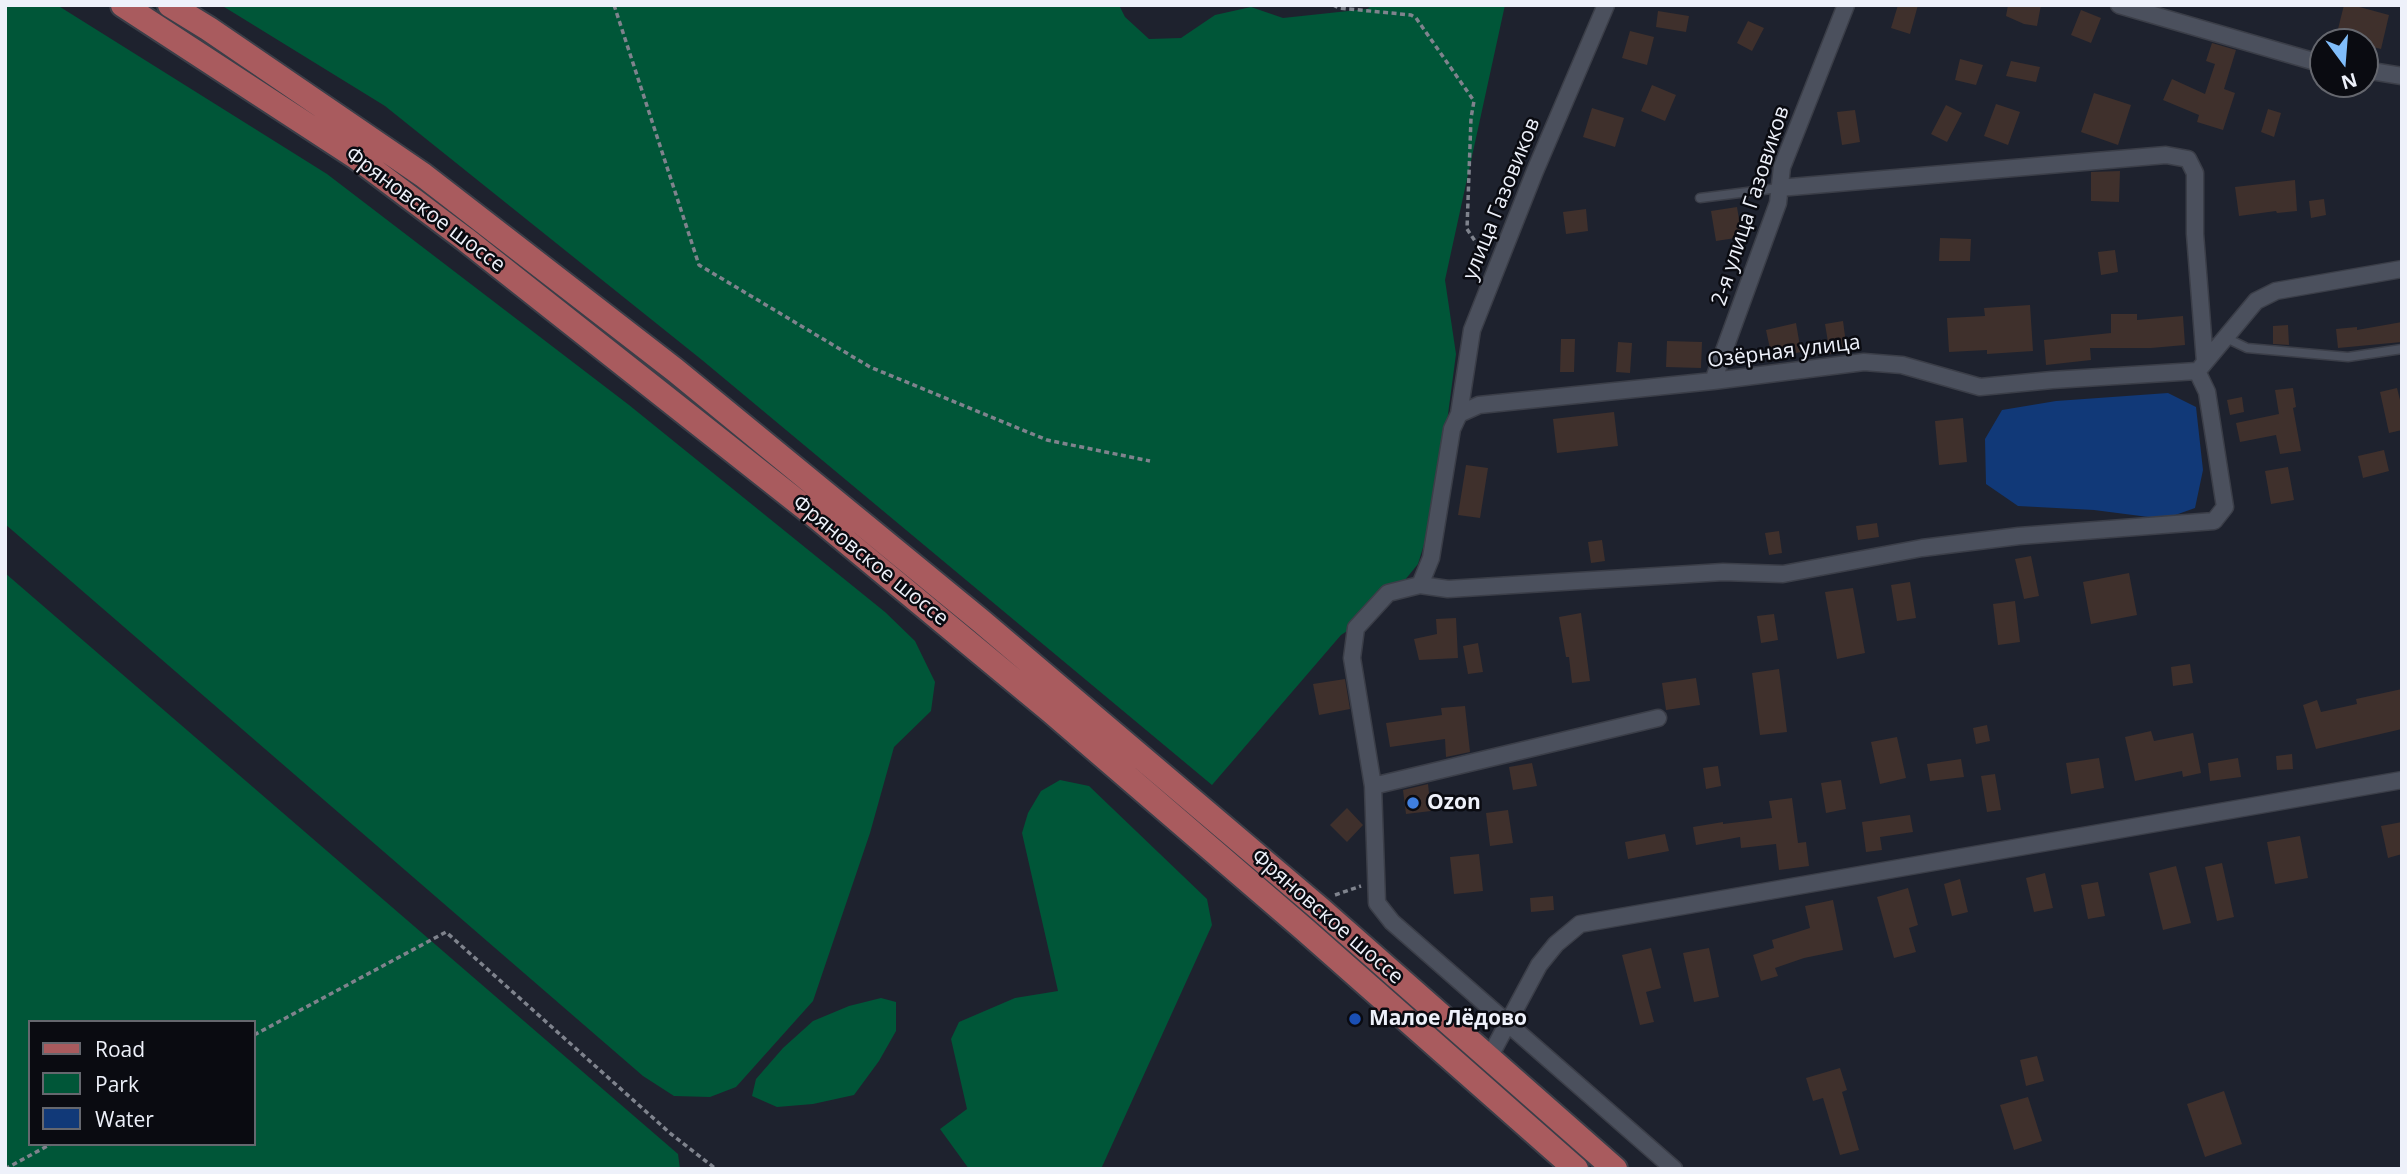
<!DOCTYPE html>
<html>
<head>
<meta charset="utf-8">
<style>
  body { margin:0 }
  #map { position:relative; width:2407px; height:1174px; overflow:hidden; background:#1e222e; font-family:"Open Sans",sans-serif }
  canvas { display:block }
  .frame { position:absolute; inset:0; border:7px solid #eef1fa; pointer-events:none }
  .legend { position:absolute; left:28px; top:1020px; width:228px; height:126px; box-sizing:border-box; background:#0a0b11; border:2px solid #65676e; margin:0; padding:9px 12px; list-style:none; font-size:21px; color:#eef1fa }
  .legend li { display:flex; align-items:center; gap:14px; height:35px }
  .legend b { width:35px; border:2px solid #65676e }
  .north { position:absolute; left:2309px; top:28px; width:70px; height:70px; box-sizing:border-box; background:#0a0b11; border:2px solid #65676e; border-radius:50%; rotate:164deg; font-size:19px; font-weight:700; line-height:28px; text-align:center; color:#eef1fa }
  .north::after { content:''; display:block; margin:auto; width:24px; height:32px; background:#80bdfa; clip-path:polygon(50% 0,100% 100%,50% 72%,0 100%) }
</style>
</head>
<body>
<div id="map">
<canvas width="2407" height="1174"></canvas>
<div class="frame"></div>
<ul class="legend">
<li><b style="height:9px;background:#a95b5e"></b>Road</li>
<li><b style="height:19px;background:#005638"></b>Park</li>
<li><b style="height:19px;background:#113978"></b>Water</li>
</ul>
<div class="north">N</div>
</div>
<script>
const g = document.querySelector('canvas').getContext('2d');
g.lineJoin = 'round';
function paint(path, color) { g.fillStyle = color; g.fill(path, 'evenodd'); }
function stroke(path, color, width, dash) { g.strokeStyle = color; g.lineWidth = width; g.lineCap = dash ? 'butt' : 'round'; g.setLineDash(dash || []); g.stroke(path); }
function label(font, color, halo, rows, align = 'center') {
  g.font = font + ' "Open Sans",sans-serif'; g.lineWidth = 5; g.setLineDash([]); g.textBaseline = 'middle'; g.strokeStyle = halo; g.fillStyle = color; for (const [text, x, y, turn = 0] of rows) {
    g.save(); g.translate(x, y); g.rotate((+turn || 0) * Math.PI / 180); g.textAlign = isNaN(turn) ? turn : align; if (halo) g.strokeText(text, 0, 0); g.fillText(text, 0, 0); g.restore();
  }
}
paint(new Path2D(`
  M5 5H57L327 174 629 405 885 612 915 641 935 682 931 711 894 747 870 833 813 1001 736 1087 710 1097 674 1096 643 1076 5 524Z
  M221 5H1119L1125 17 1149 39 1181 38 1215 15 1251 7 1283 18 1367 9 1373 5H1505L1445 280 1456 354 1436 505 1418 564 1382 608 1341 635 1212 785 702 360 385 106Z
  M5 573 678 1154 680 1169H5ZM30 1022H254V1144H30Z
  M1060 780 1089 786 1207 899 1212 925 1101 1169H969L940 1129 967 1109 951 1039 959 1022 1015 998 1058 991 1022 833 1028 813 1041 791Z
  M881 998 896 1002V1031L879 1061 854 1095 813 1104 777 1107 752 1096 756 1079 783 1048 813 1021 849 1006Z`), '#005638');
paint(new Path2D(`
  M2168 393 2196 407 2203 470 2195 508 2164 519 2094 510 2018 506 1986 484 1985 439 2002 410 2056 401Z`), '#113978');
paint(new Path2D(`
  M1898 5H1918L1910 34 1891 28Z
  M2008 5H2041L2037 26 2024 24 2006 16Z
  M2344 5H2352L2389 15 2381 49 2365 45V42L2336 37Z
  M2081 10 2101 18 2091 43 2071 35Z
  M1658 11 1689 16 1686 32 1656 27Z
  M1748 21 1764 28 1752 51 1737 43Z
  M1630 31 1654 37 1647 65 1622 58Z
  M2212 43 2236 50 2224 89 2235 93 2223 130 2197 122 2199 115 2163 100 2172 79 2205 94 2215 64 2206 61Z
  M1960 59 1983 65 1976 85 1955 80Z
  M2011 61 2040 67 2036 82 2006 76Z
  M1652 85 1676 95 1665 121 1641 111Z
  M2094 93 2131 105 2118 145 2081 132Z
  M1996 104 2020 112 2008 145 1984 136Z
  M1946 105 1962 113 1947 142 1931 134Z
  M1592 108 1624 118 1615 147 1583 137Z
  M2268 109 2281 113 2274 137 2261 132Z
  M1855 110 1860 142 1842 145 1837 112Z
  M2120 171 2119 202 2091 201V172Z
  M2295 180 2297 211 2277 213 2276 211 2239 216 2235 187Z
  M2324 199 2326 215 2311 218 2309 201Z
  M1737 207 1742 237 1716 241 1711 211Z
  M1586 209 1588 231 1566 234 1563 212Z
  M1940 238 1971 239 1970 261H1939Z
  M2115 250 2118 272 2101 275 2098 252Z
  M2030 305 2033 351 1987 354V350L1949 352 1947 318 1985 316 1984 308Z
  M2111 314H2137V320L2183 316 2185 345 2151 348H2090L2091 360 2046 365 2044 340 2111 333Z
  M1843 321 1847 351 1830 354 1825 324Z
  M2402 322V342L2338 348 2336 329 2357 327V330Z
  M1796 323 1801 352 1772 358 1766 330Z
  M2288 325 2289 345 2273 344V326Z
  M1561 339H1575L1574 372H1560Z
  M1667 341 1702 342 1701 368 1666 367Z
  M1618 342 1632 343 1630 373 1616 372Z
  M2293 388 2296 407 2293 408 2301 451 2280 454 2276 435 2240 442 2236 423 2279 414 2275 390Z
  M2397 388 2402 408V430L2389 433 2380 392Z
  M2242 397 2244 412 2230 415 2227 400Z
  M1614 412 1618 446 1557 453 1553 419Z
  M1963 418 1967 462 1939 465 1935 421Z
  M2384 450 2389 471 2363 478 2358 456Z
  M1466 465 1488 468 1480 518 1458 515Z
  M2288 467 2294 500 2271 504 2265 471Z
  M1877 523 1879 537 1858 540 1856 526Z
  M1779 531 1782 553 1769 555 1765 533Z
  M1602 540 1605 561 1591 563 1588 542Z
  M2031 556 2039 596 2024 599 2015 559Z
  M2129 573 2137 615 2091 624 2083 582Z
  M1910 582 1916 618 1897 621 1891 585Z
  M1853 588 1865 653 1837 659 1825 592Z
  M2015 601 2020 642 1998 645 1993 604Z
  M1581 613 1590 681 1572 683 1569 657H1566L1559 617Z
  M1774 614 1778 640 1761 643 1757 616Z
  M1456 618 1458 658 1419 660 1414 639 1437 634 1436 619Z
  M1478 643 1483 672 1468 674 1463 646Z
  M2190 664 2193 683 2173 686 2171 667Z
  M1779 669 1787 732 1760 735 1752 673Z
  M1696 678 1700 705 1666 710 1662 683Z
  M1345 679 1350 709 1319 715 1313 684Z
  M2402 689V729L2316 749 2303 705 2317 700 2321 712 2357 704 2356 699Z
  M1465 706 1470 752 1446 757 1445 739 1390 747 1386 723 1442 715 1441 708Z
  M1987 725 1990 741 1976 744 1973 728Z
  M2151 731 2154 741 2193 733 2201 773 2183 777 2182 771 2135 781 2125 737Z
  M1897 737 1906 778 1880 784 1871 742Z
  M2292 754 2293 769 2277 770 2276 756Z
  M2099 758 2104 788 2071 794 2066 763Z
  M2238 758 2241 777 2210 781 2208 763Z
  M1961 759 1964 777 1930 781 1927 764Z
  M1532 763 1537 786 1513 790 1509 767Z
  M1718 766 1721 786 1706 789 1703 768Z
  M1995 774 2001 810 1987 812 1981 776Z
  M1841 780 1846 809 1826 813 1821 783Z
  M1428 784 1431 811 1406 814 1403 790Z
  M1792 798 1798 843 1806 842 1809 866 1779 870 1776 844 1741 848 1740 837 1696 845 1693 827 1723 822V824L1772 818 1769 801Z
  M1347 808 1363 825 1347 842 1330 825Z
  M1508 810 1513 843 1490 846 1486 813Z
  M1910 815 1913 832 1880 837 1882 850 1866 852 1862 822Z
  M2402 822V854L2388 858 2381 826Z
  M1665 834 1669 851 1628 859 1625 842Z
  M2300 836 2308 878 2275 884 2267 842Z
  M1479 854 1483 891 1454 894 1450 857Z
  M2222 863 2234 917 2217 921 2205 867Z
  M2176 866 2191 923 2163 930 2149 873Z
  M2045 873 2053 908 2034 912 2026 878Z
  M1960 879 1968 912 1952 916 1944 884Z
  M2098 882 2105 916 2088 919 2081 885Z
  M1908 888 1918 925 1909 928 1916 952 1894 958 1877 897Z
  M1553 896 1554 910 1531 912 1530 898Z
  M1833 900 1843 950 1804 958 1775 968 1778 976 1761 981 1753 955 1774 948 1772 940 1810 928 1805 906Z
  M1651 948 1661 988 1646 992 1654 1022 1640 1025 1622 955Z
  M1709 948 1719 997 1694 1002 1683 953Z
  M2037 1056 2044 1081 2026 1086 2020 1060Z
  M1840 1068 1847 1090 1842 1092 1859 1150 1840 1155 1823 1098 1813 1101 1806 1078Z
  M2224 1091 2242 1144 2205 1157 2187 1104Z
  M2028 1097 2042 1141 2014 1150 2000 1105Z`), '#3f302c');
const lane = new Path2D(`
  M1700 198 1779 188
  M2224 337 2247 348 2348 357 2402 349`);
const street = new Path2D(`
  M1606 5 1535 171 1472 330 1459 414 1452 429 1431 558 1420 585 1388 593 1356 628 1352 658 1373 786 1377 903 1392 922 1674 1169
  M2119 5 2323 64
  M2365 70 2402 76
  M1779 188 2166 155 2188 159 2195 173V234L2205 362
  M2201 367 2256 301 2276 291 2402 269
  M1713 381 1778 203 1782 167 1846 5
  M1459 414 1479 405 1713 381 1864 362 1902 365 1980 387 2052 380 2197 371
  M1420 585 1448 589 1723 572 1783 574 1922 548 2019 536 2214 521 2225 507 2207 392 2197 371
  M1373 786 1658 718
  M1489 1058 1539 965 1556 944 1580 924 2402 780`);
const primary = new Path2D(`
  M123 5 356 157 465 239 813 514 1052 712 1304 929 1576 1169
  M170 5 209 29 423 175 675 370 981 621 1320 909 1615 1169`);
stroke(lane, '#3b3e48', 11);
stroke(street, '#3b3e48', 19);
stroke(primary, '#3b3e48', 28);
stroke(new Path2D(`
  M614 5 699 265 870 367 1047 440 1150 461
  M1333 5 1339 8 1411 15 1416 18 1474 101 1471 118 1467 229 1485 256
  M1335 895 1361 886
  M254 1035 446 932 671 1134 716 1169
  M5 1169 51 1144`), '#7f838d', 3.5, [5, 3.5]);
stroke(lane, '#4b505d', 8);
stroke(street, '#4b505d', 16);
stroke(primary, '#a95b5e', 24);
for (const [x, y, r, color] of [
  [1413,803,7,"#3f7fe0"],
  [1355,1019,7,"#1a4fb4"]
]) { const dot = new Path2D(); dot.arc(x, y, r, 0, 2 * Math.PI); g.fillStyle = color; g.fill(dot); stroke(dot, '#0a0b11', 2.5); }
label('21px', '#eef1fa', '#0a0b11', [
  ["улица Газовиков",1502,199,-68],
  ["2-я улица Газовиков",1751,206,-72],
  ["Фряновское шоссе",425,210,37],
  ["Озёрная улица",1784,352,-7],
  ["Фряновское шоссе",870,561,39],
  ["Фряновское шоссе",1327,917,41]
]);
label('bold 21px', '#eef1fa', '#0a0b11', [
  ["Ozon",1427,803],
  ["Малое Лёдово",1369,1019]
], 'left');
</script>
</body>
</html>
